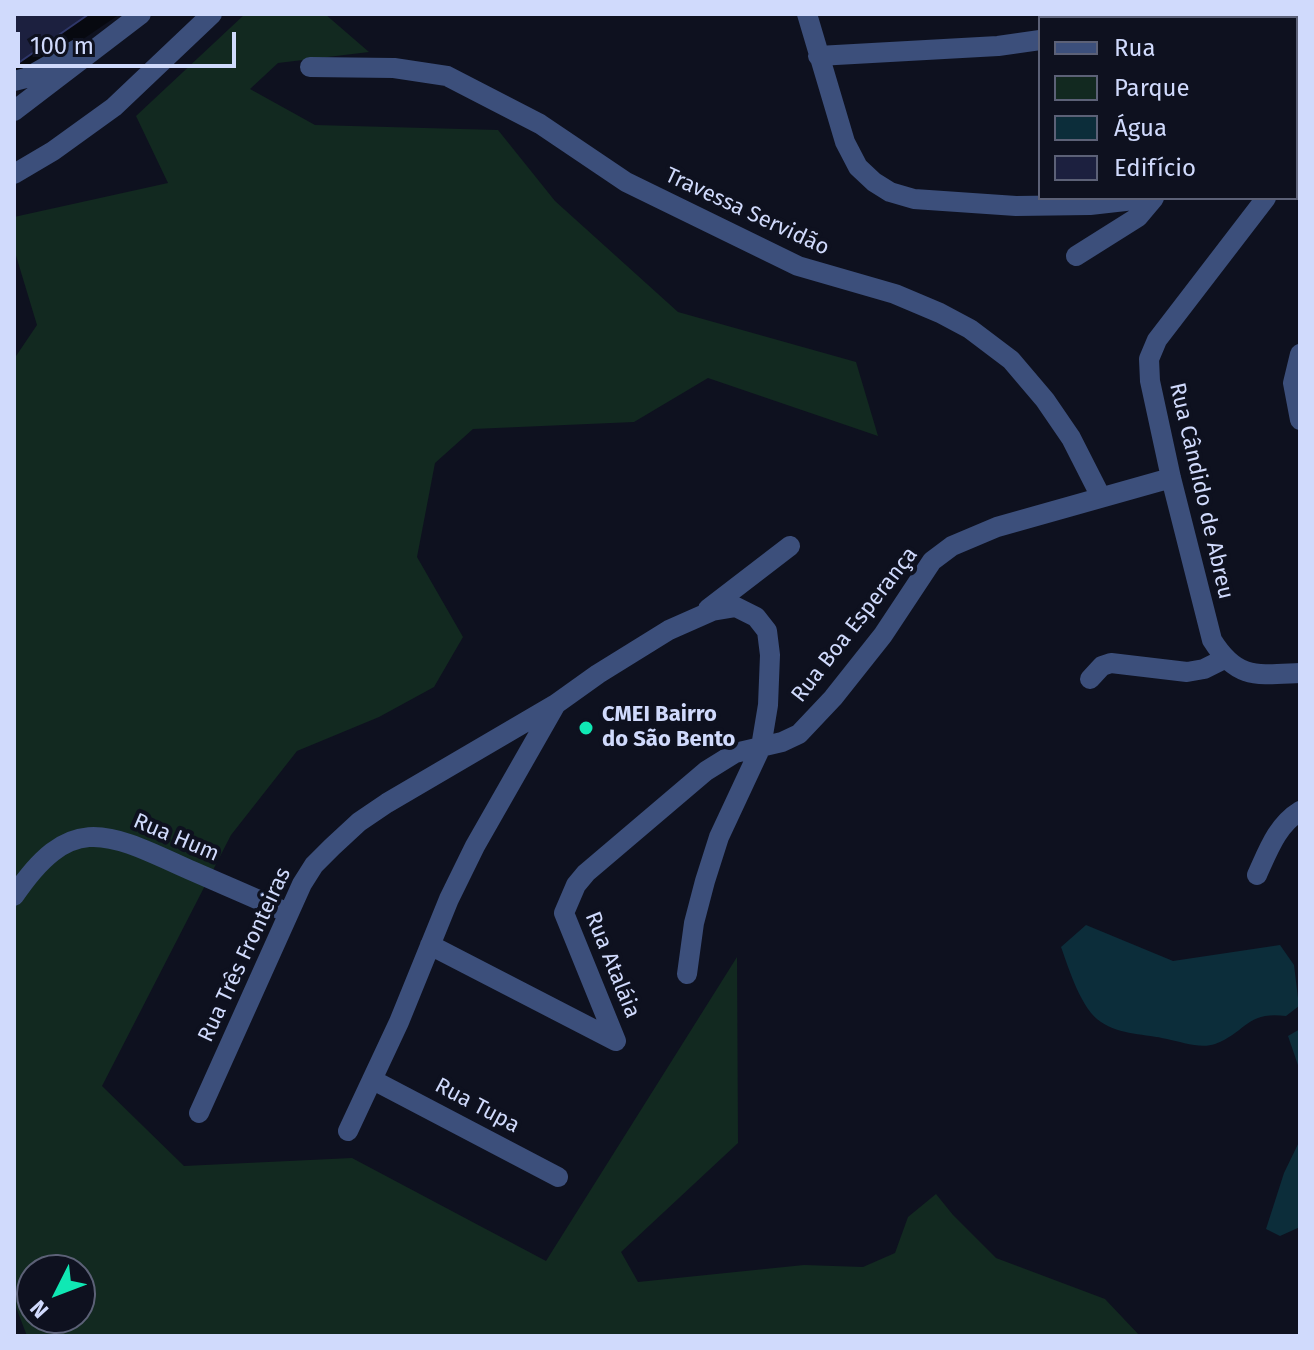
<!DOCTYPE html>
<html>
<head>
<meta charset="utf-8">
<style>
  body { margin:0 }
  #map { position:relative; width:1314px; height:1350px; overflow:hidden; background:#0e111f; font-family:"Fira Sans",sans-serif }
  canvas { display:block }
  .frame { position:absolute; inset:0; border:16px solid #d0dafc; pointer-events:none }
  .legend { position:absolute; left:1038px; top:16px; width:260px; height:184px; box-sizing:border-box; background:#0e111f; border:2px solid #5c6177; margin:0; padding:10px 14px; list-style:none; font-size:24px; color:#d0dafc }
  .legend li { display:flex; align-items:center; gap:16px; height:40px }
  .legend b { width:40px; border:2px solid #5c6177 }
  .north { position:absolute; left:16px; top:1254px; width:80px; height:80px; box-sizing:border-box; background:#0e111f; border:2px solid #5c6177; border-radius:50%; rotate:228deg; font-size:22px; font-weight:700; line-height:32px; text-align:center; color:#d0dafc }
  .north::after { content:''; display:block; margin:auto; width:28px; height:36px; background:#10e8b4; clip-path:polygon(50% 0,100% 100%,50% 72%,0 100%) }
  .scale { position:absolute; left:16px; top:32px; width:220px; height:36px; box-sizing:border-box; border:4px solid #d0dafc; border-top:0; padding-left:10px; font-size:24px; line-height:28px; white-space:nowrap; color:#d0dafc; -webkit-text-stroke:6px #0e111f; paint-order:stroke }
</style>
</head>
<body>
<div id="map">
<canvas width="1314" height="1350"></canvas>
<div class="frame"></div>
<ul class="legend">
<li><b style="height:10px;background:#3c4f7b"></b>Rua</li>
<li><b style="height:22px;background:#122920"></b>Parque</li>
<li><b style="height:22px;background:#0c2d3a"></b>Água</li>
<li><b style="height:22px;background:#1c203f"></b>Edifício</li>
</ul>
<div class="north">N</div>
<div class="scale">100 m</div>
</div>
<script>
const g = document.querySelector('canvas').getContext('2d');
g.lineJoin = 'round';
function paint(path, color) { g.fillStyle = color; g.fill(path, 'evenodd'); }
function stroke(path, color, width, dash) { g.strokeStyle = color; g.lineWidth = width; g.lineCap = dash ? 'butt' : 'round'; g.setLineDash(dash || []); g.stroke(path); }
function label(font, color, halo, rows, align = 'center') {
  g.font = font + ' "Fira Sans",sans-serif'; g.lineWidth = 8; g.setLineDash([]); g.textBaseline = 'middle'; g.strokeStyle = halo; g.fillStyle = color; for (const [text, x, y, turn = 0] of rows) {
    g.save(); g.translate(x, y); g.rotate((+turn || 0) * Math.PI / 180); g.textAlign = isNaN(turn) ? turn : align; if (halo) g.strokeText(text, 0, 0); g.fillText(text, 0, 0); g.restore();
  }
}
paint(new Path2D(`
  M245 14H325L369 52 278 63 250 89 315 125 498 130 555 201 678 312 856 362 878 436 708 378 634 422 473 429 435 463 417 557 463 637 434 687 379 717 297 751 231 835 102 1086 184 1166 352 1158 546 1261 737 957 738 1143 621 1252 638 1282 804 1265 863 1267 895 1253 908 1217 936 1194 953 1215 996 1258 1105 1299 1140 1336H27L14 1302V359L37 325 14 249V217L168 183 136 116ZM32 1270H80V1318H32Z`), '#122920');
paint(new Path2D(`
  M1086 925 1173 961 1280 945 1294 965 1299 1006 1286 1016C1246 1011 1247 1032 1215 1044 1201 1049 1181 1042 1167 1039 1146 1034 1120 1035 1101 1022 1081 1009 1069 969 1061 947Z
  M1300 1029V1071L1288 1036Z
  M1300 1140V1227L1280 1236 1266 1229 1284 1173Z`), '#0c2d3a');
paint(new Path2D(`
  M14 14H120L16 85 14 83Z`), '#0007');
const building = new Path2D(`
  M14 14H89L14 66Z`);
paint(building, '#1c203f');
stroke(building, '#2f3769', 2);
stroke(new Path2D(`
  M807 14 845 142 858 167 874 182 890 192 914 199 1016 206 1090 205 1152 198
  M1104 18 1111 14
  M1296 27 1300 23
  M818 56 998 46 1040 40
  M310 67 394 68 447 76 540 124 626 182 798 266 895 294 940 313 970 329 1011 360 1045 400 1071 438 1101 497
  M14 81 26 78 79 48
  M14 111 141 14
  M1296 159 1300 154
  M14 174 53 151 114 107 212 14
  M1266 198 1157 340 1149 359 1150 381 1171 478 1212 640C1237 680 1257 675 1300 673
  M1076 256 1138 217 1154 198
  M1300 354 1293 383 1300 420
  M708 609 790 546
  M1090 679 1102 666 1111 663 1187 672 1204 669 1224 659
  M1257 875C1268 851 1277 825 1300 811
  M14 896C69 815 103 830 181 866 217 882 253 897 288 913
  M430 945 616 1041 564 913 576 885 586 873 706 771 735 753 782 742 799 734 833 698 883 635 932 561 952 546 997 527 1171 478
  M373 1080 558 1177
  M199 1113 302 884 314 865 332 847 359 822 387 803 556 704 598 674 669 630 712 611 736 607 756 617 767 631 770 655 768 705 761 747 719 837 705 881 694 923 687 974
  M348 1131 399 1022 449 899 475 846 556 704`), '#3c4f7b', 20);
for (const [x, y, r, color] of [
  [586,728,8,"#10e8b4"]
]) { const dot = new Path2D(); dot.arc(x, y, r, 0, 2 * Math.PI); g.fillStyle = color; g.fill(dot); stroke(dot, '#0e111f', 3); }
label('22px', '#d0dafc', '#0e111f', [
  ["Travessa Servidão",747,212,25],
  ["Rua Cândido de Abreu",1201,491,77],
  ["Rua Boa Esperança",855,625,-52],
  ["Rua Hum",176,838,23],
  ["Rua Três Fronteiras",245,955,-65],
  ["Rua Ataláia",612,965,68],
  ["Rua Tupa",477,1106,28]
]);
label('bold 22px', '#d0dafc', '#0e111f', [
  ["CMEI Bairro",602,715],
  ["do São Bento",602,740]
], 'left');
</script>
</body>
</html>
